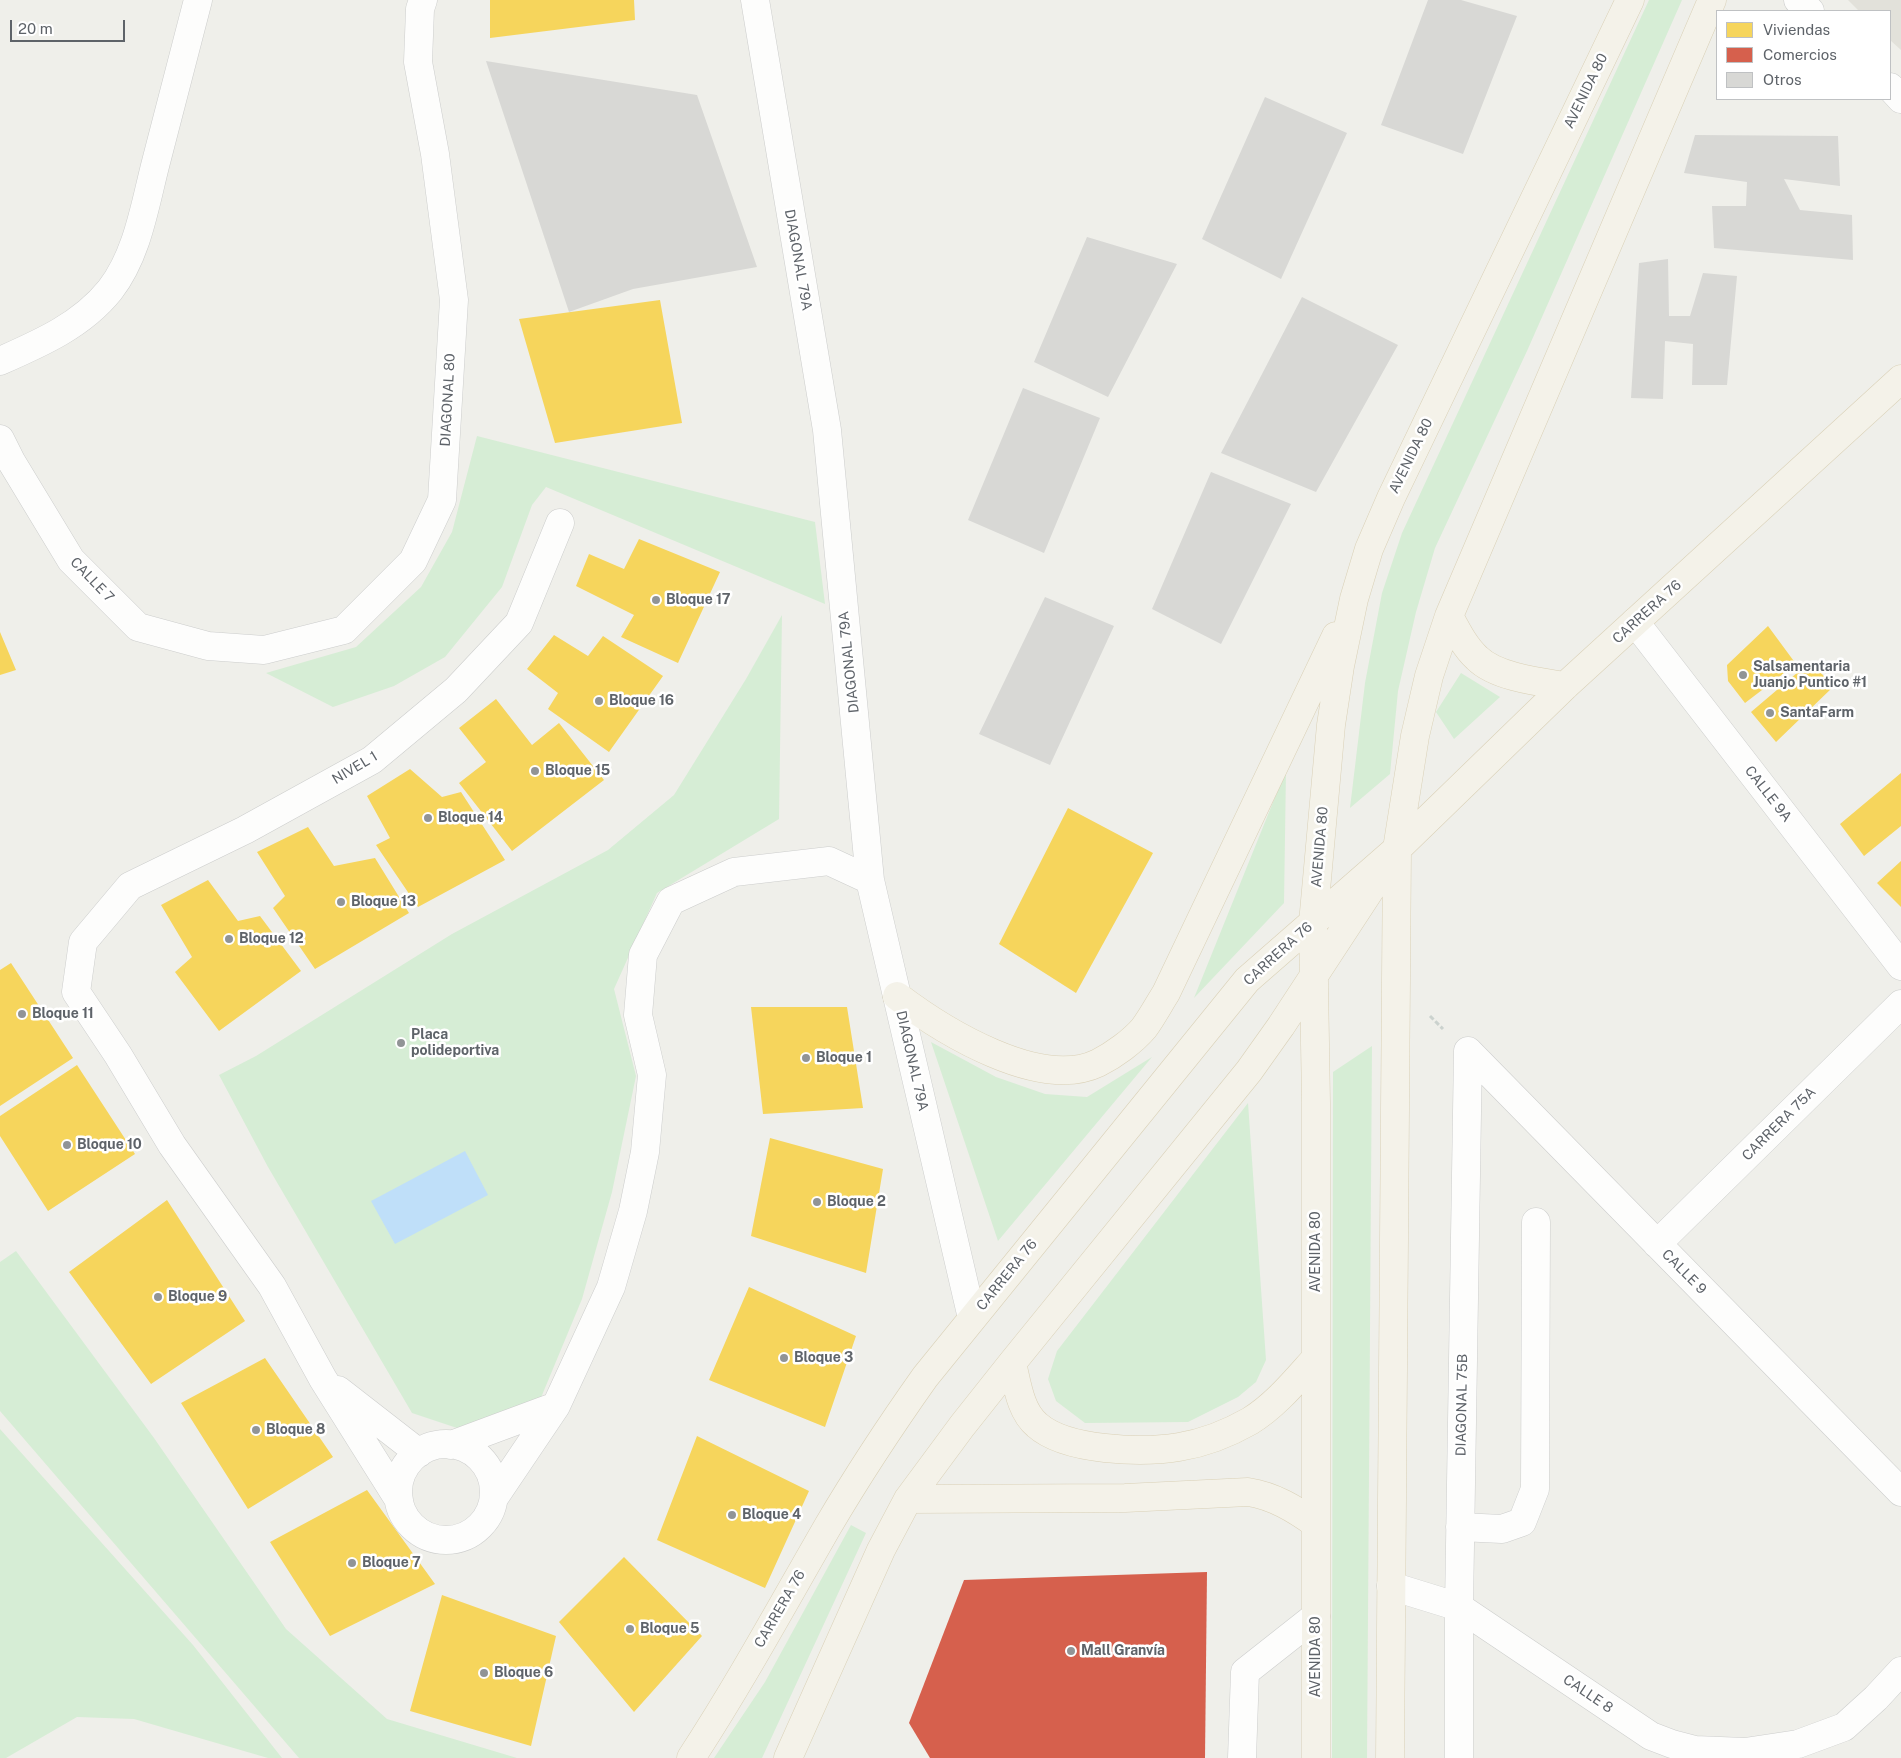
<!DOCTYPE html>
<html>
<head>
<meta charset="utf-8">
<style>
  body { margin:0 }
  #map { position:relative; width:1901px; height:1758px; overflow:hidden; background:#efefea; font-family:"Public Sans",sans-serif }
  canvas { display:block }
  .legend { position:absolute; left:1716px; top:10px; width:175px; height:90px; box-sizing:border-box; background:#fff; border:1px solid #bfc1c3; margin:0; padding:6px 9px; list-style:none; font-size:15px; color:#5e6369 }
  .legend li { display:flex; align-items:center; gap:10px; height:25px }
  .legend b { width:25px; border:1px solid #bfc1c3 }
  .scale { position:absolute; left:10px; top:20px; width:115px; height:22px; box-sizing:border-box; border:2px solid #5e6369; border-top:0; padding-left:6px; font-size:15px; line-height:18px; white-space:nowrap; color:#5e6369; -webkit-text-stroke:4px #fff; paint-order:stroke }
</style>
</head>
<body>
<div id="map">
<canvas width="1901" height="1758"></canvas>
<ul class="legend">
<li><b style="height:14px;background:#f6d55c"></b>Viviendas</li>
<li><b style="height:14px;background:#d6604d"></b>Comercios</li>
<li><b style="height:14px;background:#d8d8d5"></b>Otros</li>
</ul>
<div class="scale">20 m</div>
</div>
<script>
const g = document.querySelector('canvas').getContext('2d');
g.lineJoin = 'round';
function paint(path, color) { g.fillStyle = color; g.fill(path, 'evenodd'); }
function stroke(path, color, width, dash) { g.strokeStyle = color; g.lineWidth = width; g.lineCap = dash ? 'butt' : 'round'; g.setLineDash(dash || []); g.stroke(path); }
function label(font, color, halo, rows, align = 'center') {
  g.font = font + ' "Public Sans",sans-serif'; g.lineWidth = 5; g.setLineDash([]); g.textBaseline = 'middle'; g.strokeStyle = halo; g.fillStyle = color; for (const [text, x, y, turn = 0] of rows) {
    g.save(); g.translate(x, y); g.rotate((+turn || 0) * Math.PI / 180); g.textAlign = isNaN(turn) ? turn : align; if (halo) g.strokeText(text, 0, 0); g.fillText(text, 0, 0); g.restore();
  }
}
paint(new Path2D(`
  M1848 0H1901V50L1890 40V11H1859Z`), '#e2e1da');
paint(new Path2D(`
  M1649 0H1682L1527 351 1435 548 1416 612 1398 691 1390 774 1350 808 1365 683 1382 593 1402 533Z
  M477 436 815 522 825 604 546 487 532 505 502 587 445 657 394 686 333 707 266 673 356 647 421 587 452 532Z
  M782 615 779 819 657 893 614 989 636 1076 612 1192 582 1299 540 1400 460 1429 412 1413 268 1167 219 1075 256 1056 452 934 608 850 674 795 746 679Z
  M1461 673 1500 697 1454 739 1436 712Z
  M1286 770 1284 903 1194 998Z
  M931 1042 996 1077 1045 1094 1087 1097 1152 1057 998 1241Z
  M1372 1046 1367 1758H1332L1333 1072Z
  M1248 1103 1266 1360 1256 1382 1238 1397 1188 1422 1085 1423 1056 1401 1048 1379 1057 1351Z
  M16 1251 154 1438 286 1629 387 1719 517 1758H299L0 1411V1262Z
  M0 1429 193 1645 282 1758H268L134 1719 77 1717 6 1758H0Z
  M851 1525 866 1533 762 1758H714L765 1682Z`), '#d6edd5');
paint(new Path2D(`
  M465 1151 488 1195 395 1244 371 1201Z`), '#bfdff9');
paint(new Path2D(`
  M490 0H634L635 20 490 38Z
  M660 300 682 423 555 443 519 319Z
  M639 539 720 572 678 663 621 637 634 615 576 586 589 554 624 569Z
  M1768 626 1796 664 1745 703 1728 681 1727 665Z
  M0 632 16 670 0 675Z
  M554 635 588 656 603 636 663 676 609 752 548 709 558 693 527 669Z
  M1811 661 1833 687 1776 742 1751 712Z
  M496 699 532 745 559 723 604 780 512 851 459 783 486 762 459 728Z
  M410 769 442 797 461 792 505 860 418 907 376 845 390 838 367 796Z
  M1901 773V826L1864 856 1840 824Z
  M1068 808 1153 853 1076 993 999 944Z
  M308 827 334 866 375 858 409 913 315 969 273 908 285 896 257 852Z
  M1901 861V907L1877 883Z
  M208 880 238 921 260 916 301 971 219 1031 175 972 192 957 161 905Z
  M11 963 73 1058 0 1106V970Z
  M751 1007H847L863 1108 763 1114Z
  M77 1065 135 1154 48 1211 0 1136V1116Z
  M770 1138 883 1169 866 1273 751 1236Z
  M167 1200 245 1321 151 1384 69 1272Z
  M749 1287 856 1336 825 1427 709 1380Z
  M265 1358 333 1457 248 1509 181 1403Z
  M697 1436 809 1491 765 1588 657 1540Z
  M367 1490 435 1584 330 1636 270 1542Z
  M624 1557 702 1636 634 1712 559 1622Z
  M442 1595 556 1636 531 1746 410 1711Z`), '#f6d55c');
paint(new Path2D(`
  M1207 1572 1205 1758H930L909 1723 964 1580Z`), '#d6604d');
paint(new Path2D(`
  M1428 0H1461L1517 16 1463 154 1381 125Z
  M486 61 697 95 757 267 633 289 569 312Z
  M1265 97 1347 133 1281 279 1202 239Z
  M1695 135 1838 136 1840 186 1784 179 1800 210 1852 215 1853 260 1714 248 1712 206H1746L1747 182 1684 173Z
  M1087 237 1177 264 1108 397 1034 362Z
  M1668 259 1669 316H1690L1703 273 1737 276 1727 385H1692L1693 344 1665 341 1663 399 1631 398 1639 263Z
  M1302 297 1398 345 1316 492 1221 453Z
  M1023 388 1100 418 1044 553 968 520Z
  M1211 472 1291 504 1221 644 1152 609Z
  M1045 597 1114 626 1050 765 979 734Z`), '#d8d8d5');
const minor = new Path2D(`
  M755 0 827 430 870 880 972 1318
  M1798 0 1810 11
  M1890 87 1901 99
  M0 361C41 343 82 325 110 290 138 254 145 204 156 162 170 108 184 54 198 0
  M0 439 11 461 71 560 138 627 208 646 264 650 344 630 413 561 442 500 454 300 435 154 418 62 420 9 423 0
  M1635 622 1901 966
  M1468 1051 1901 1492
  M1657 1244 1901 1004
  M338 1390 419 1453
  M398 1492a48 48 0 1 1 96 0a48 48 0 1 1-96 0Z
  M451 1445 556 1406
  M494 1498 556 1406 611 1287 633 1211 645 1152 652 1075 638 1015 643 955 671 901 734 872 829 861 870 880
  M399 1500 323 1379 272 1286 172 1145 118 1055 76 992 83 942 130 886 245 830 372 760 456 690 519 623 560 523
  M1460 1527 1502 1529 1522 1522 1535 1489 1536 1222
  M1391 1586 1459 1607 1651 1736 1672 1744 1695 1750 1745 1752 1798 1744 1844 1727 1876 1698 1901 1671
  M1242 1758 1245 1672 1316 1616
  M1459 1758V1607L1468 1051`);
const major = new Path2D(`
  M1449 616C1457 631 1465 647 1477 658 1496 677 1539 682 1565 686
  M897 996C943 1031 1040 1091 1098 1063 1114 1055 1133 1041 1144 1028 1152 1017 1159 1004 1166 993L1336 636
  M1012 1363C1017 1383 1020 1411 1037 1425 1066 1451 1142 1453 1179 1447 1204 1443 1229 1433 1250 1421 1276 1405 1296 1380 1316 1358
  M908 1499 1125 1498 1248 1492C1274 1496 1295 1509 1316 1524
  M691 1758C740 1683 783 1604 828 1526 858 1475 891 1425 925 1377L1247 980 1397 849 1565 686 1901 379
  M788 1758 881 1550 908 1499 962 1426 1012 1363 1249 1071 1281 1026 1376 881
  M1316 1758V1103L1313 923 1331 725 1340 666 1354 599 1369 549 1391 498 1630 0
  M1390 1758 1397 849 1415 736 1429 676 1449 616 1712 0`);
stroke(minor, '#cccdcc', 29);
stroke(major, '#d9d0b6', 29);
stroke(new Path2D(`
  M1430 1016 1443 1029`), '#cbd2ce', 3, [5, 2.5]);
stroke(minor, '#fdfdfc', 28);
stroke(major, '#f4f2e9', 28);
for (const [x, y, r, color] of [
  [656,600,5,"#919496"],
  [1743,675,5,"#919496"],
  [599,701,5,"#919496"],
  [1770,713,5,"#919496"],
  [535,771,5,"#919496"],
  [428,818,5,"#919496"],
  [341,902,5,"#919496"],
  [229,939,5,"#919496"],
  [22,1014,5,"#919496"],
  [401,1043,5,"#919496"],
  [806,1058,5,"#919496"],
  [67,1145,5,"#919496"],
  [817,1202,5,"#919496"],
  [158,1297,5,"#919496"],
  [784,1358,5,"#919496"],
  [256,1430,5,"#919496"],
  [732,1515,5,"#919496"],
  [352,1563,5,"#919496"],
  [630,1629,5,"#919496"],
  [1071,1651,5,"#919496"],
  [484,1673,5,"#919496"]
]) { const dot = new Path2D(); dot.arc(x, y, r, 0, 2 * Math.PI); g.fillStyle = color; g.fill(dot); stroke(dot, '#fff', 2); }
label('14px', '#5e6369', '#fff', [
  ["AVENIDA 80",1586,91,-64],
  ["DIAGONAL 79A",798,260,80],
  ["DIAGONAL 80",448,400,-87],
  ["AVENIDA 80",1411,456,-64],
  ["CALLE 7",92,580,46],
  ["CARRERA 76",1647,612,-42],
  ["DIAGONAL 79A",849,662,-96],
  ["NIVEL 1",355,768,-31],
  ["CALLE 9A",1768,794,52],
  ["AVENIDA 80",1320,847,-85],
  ["CARRERA 76",1278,954,-42],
  ["DIAGONAL 79A",912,1061,77],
  ["CARRERA 75A",1779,1124,-45],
  ["AVENIDA 80",1316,1252,-90],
  ["CALLE 9",1684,1272,45],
  ["CARRERA 76",1007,1275,-51],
  ["DIAGONAL 75B",1462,1405,-89],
  ["CARRERA 76",780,1609,-60],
  ["AVENIDA 80",1316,1657,-90],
  ["CALLE 8",1588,1694,34]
]);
label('bold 14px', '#5e6369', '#fff', [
  ["Bloque 17",666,600],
  ["Salsamentaria",1753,667],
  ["Juanjo Puntico #1",1753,683],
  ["Bloque 16",609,701],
  ["SantaFarm",1780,713],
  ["Bloque 15",545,771],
  ["Bloque 14",438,818],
  ["Bloque 13",351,902],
  ["Bloque 12",239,939],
  ["Bloque 11",32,1014],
  ["Placa",411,1035],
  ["polideportiva",411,1051],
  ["Bloque 1",816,1058],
  ["Bloque 10",77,1145],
  ["Bloque 2",827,1202],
  ["Bloque 9",168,1297],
  ["Bloque 3",794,1358],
  ["Bloque 8",266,1430],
  ["Bloque 4",742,1515],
  ["Bloque 7",362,1563],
  ["Bloque 5",640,1629],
  ["Mall Granvía",1081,1651],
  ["Bloque 6",494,1673]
], 'left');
</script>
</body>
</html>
